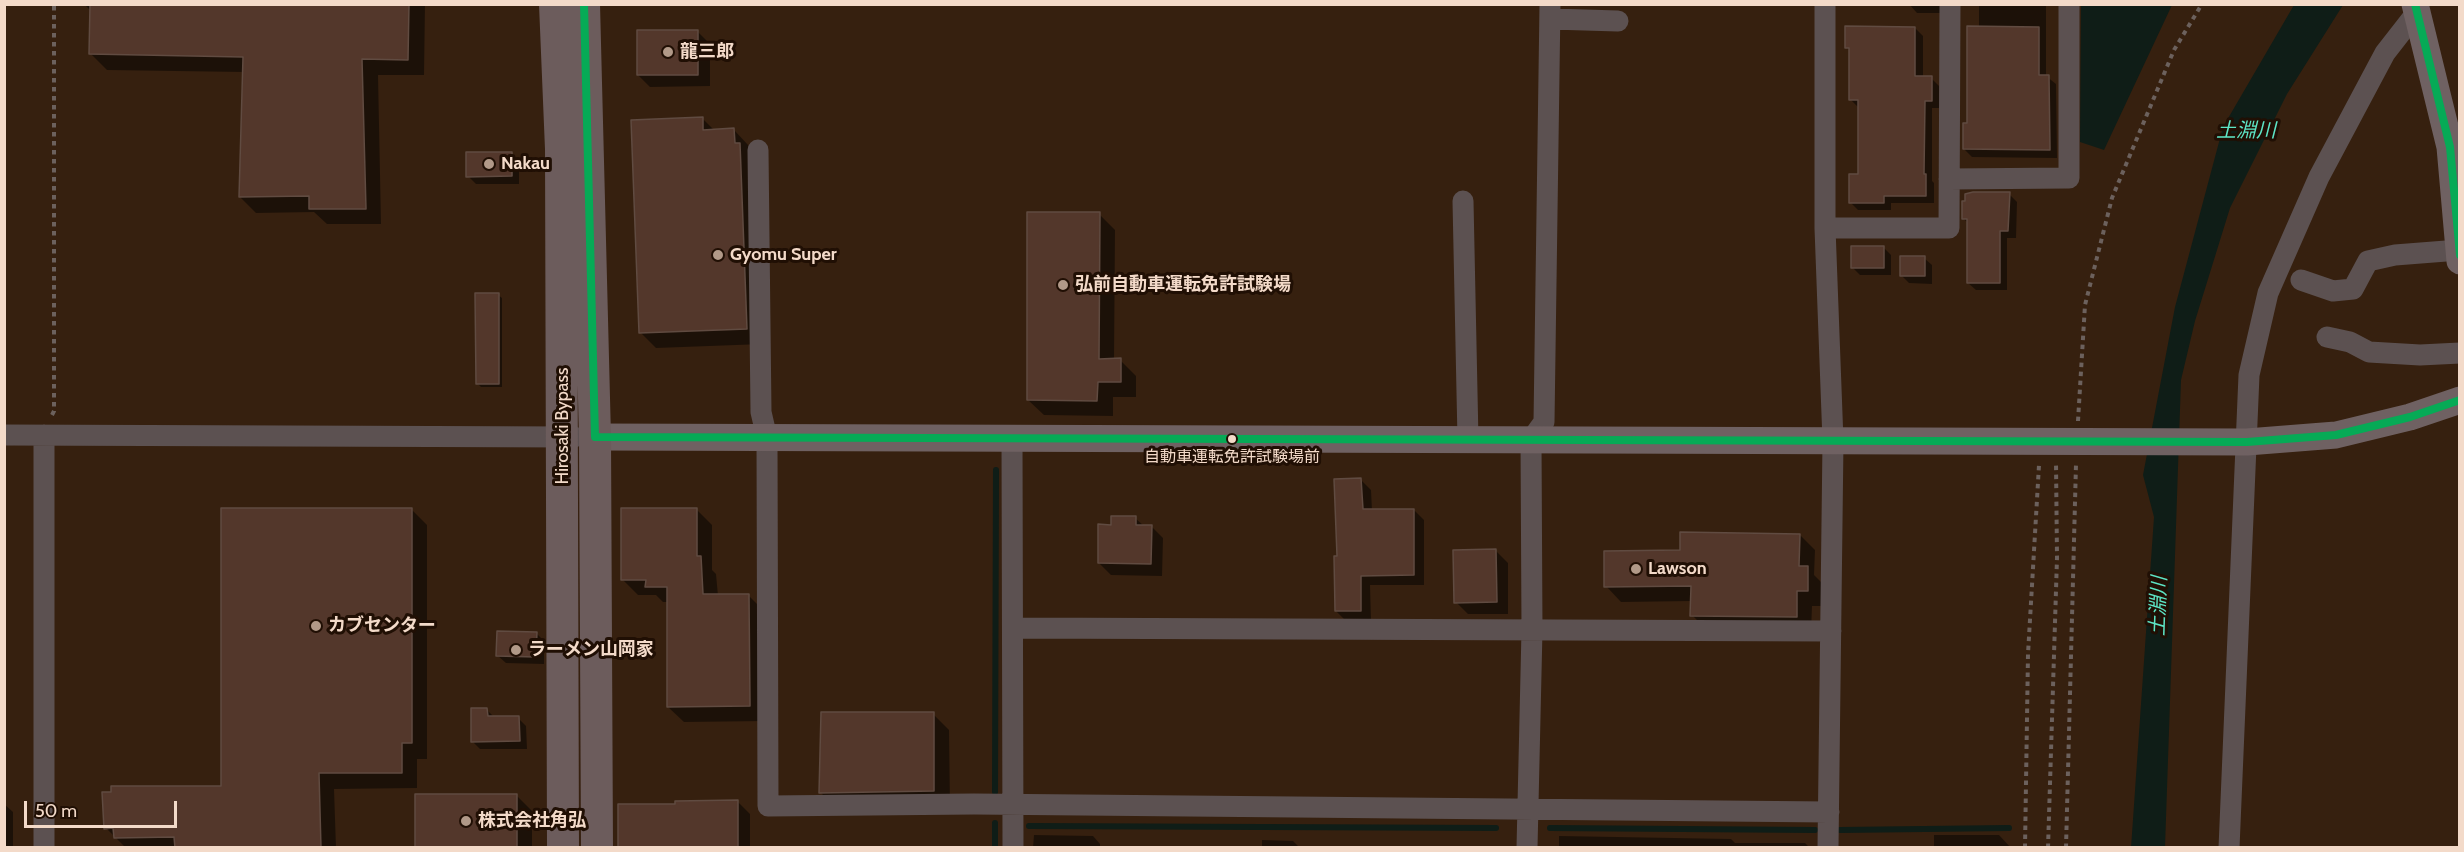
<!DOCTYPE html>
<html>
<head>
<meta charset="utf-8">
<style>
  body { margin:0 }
  #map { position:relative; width:2464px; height:852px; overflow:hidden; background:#36200f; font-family:Cabin,sans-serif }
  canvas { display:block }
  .frame { position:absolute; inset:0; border:6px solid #f3dac9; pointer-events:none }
  .scale { position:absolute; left:24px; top:801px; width:153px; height:27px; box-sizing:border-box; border:3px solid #f3dac9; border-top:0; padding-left:8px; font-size:18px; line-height:21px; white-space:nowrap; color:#f3dac9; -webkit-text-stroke:4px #200f04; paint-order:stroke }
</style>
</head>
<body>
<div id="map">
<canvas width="2464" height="852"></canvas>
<div class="frame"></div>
<div class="scale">50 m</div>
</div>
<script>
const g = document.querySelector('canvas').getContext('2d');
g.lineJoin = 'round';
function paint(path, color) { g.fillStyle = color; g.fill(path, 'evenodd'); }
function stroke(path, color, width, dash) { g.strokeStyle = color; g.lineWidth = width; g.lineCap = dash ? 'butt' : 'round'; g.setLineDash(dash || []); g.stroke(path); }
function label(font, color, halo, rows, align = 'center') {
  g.font = font + ' Cabin,"Noto Sans JP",sans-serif'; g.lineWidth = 6; g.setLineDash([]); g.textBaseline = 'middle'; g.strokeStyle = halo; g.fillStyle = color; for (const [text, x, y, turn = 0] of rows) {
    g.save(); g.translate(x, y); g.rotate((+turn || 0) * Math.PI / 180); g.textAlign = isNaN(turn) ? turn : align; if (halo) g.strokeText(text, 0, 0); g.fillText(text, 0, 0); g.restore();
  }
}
paint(new Path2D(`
  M2081 5H2172L2104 150 2080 142Z
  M2294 5H2343L2287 94 2230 208 2195 321 2181 380 2165 847 2131 848 2154 517 2143 475 2175 307 2223 127Z`), '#0f1d17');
paint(new Path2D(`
  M84 4H425L424 75H378L381 224H327L314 212 256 213 240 197 244 72 107 70 91 54 92 12Z
  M1909 4H1945V13H1917Z
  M1979 4H2046V76L2056 84 2057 158 1972 157 1964 149 1979 27Z
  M1915 28 1923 36V78H1931L1939 86V108H1932V181L1934 183V203H1891V210H1858L1850 202 1859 176V108L1850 99 1851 52 1846 47Z
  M698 32 710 44V86L650 87 638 75Z
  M702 118 715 131 734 130 749 146 763 344 656 348 640 332Z
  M511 153 519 161V184H476L468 176Z
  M2009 194 2017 202 2016 238H2007V290H1976L1968 283V223L1963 218Z
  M1099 214 1115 230 1114 360H1120L1136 376V397H1113V416L1044 415 1028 400Z
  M1883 247 1891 255V275H1860L1852 267Z
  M1924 258 1932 265V284L1909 283 1901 275Z
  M498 295 502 298V387H481L477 383Z
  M1361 480 1371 490 1372 511 1414 510 1424 520V585H1370L1371 620 1346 621 1336 611 1339 558Z
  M411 509 427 525V759H417V788L334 789 336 848H126L106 828 222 788Z
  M696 509 712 525V570L716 574 718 596 748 595 764 611 766 721 684 722 668 707V602H663L656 595H638L622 579Z
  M1135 518 1144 526H1151L1163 538 1162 576 1111 575 1099 563 1112 526Z
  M1800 535 1815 550 1814 575 1822 583V606H1812L1811 632 1707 630 1692 615V601L1621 602 1606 586 1682 552Z
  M1496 551 1508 563V614H1468L1456 602Z
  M536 633 544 641V664L506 663 498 656Z
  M487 710 495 718H518L526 726 527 749H480L472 741Z
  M933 714 949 730 950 807 836 808 820 792Z
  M516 795 532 811V848H416Z
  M738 802 750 814V848H620L677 806Z
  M4 804 13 812V848H4Z
  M1034 835 1093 836 1100 844V848H1033Z
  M1934 835H1999L2011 848H1934Z
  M1559 836 1731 839 1735 843H1805L1810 848H1559Z
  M1262 840 1293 841 1300 848H1262Z`), '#0007');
stroke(new Path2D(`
  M995 792 996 470
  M1029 826 1496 828
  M1550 828 1815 830
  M1840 830 2009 828
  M995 848V823`), '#0f1d17', 6);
const building = new Path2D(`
  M90 4H409L408 60 362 59 366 209H309V196L239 197 243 57 89 54Z
  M1845 26 1915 27V76H1932V101H1925L1924 174H1926V196H1884V203H1849V174H1858V100H1849V48H1845Z
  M1967 26 2039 27V75H2049L2050 150 1963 149V123H1967Z
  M637 30H698V75H637Z
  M703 117V130L734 128 735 143H740L747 329 639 333 631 120Z
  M466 152H512V176L466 177Z
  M1973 192H2010L2008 231H2000V283H1967V219H1962V201H1965V194Z
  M1027 212H1100L1099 359 1121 358V382H1098L1097 401 1027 400Z
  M1851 246H1884V268H1851Z
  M1900 256H1925V276H1900Z
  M475 293H499V384H476Z
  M1361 478 1363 509H1414V575L1361 576V611H1335L1334 556H1337L1334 479Z
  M221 508H412V743H402V773H319L321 848H175L174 837 114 838 113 828 104 829 102 792H111V786H221Z
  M621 508H697V556H701L703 594H749L750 706 667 707V587H645L646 580H621Z
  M1111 516H1136V525H1152L1151 564 1098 563V524L1111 525Z
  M1680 532 1800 534 1799 566H1808V591H1797V617L1690 616 1691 586 1604 587V551L1680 550Z
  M1496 549 1497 602 1454 603 1453 550Z
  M497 631 537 632 536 657 496 656Z
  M471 708H487L488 716H519L520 741 471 742Z
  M821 712H934V791L819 793Z
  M415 794H517V848H415Z
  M738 800V848H618V804H675V801Z`);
paint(building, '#53372b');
stroke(building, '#604b41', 1.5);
stroke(new Path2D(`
  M52 415 54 411V4
  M2078 421 2085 305 2112 198 2174 50 2202 4
  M2025 848 2028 654 2039 465
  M2048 848 2057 558 2056 463
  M2066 848 2076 464`), '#6c615d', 4, [4.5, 4.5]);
stroke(new Path2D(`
  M1825 4V228L1833 441 1828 848
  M1551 19 1618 21
  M758 150 761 412 767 438 768 806 974 804 1829 812
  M1949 179 2069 178V4
  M1463 201 1468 440
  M1825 228H1949L1950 4
  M2301 280 2333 291 2353 289 2368 261 2395 255 2459 250
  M2327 337 2350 342 2369 352 2420 355 2460 353
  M4 435 574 437
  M1012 439 1013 848
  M1013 628 1831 631
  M44 848V435
  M1527 848 1532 630 1531 440 1544 422 1550 4
  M2229 848 2249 375 2268 293 2319 177 2385 53 2417 12`), '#5c5151', 21);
stroke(new Path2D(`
  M2415 4 2450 147 2460 261
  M595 437 2247 442 2336 435 2410 417 2460 400`), '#6f6162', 27);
stroke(new Path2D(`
  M555 4 561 149 563 848
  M584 4 595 437 597 848`), '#6c5c5c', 32);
stroke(new Path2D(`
  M584 4 595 437 2247 442 2336 435 2410 417 2460 400
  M2415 4 2450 147 2460 255`), '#06aa56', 8);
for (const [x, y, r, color] of [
  [668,52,6,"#b19988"],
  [489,164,6,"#b19988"],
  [718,255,6,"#b19988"],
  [1063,285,6,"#b19988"],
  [1232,439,5,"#f3dac9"],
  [1636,569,6,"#b19988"],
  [316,626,6,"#b19988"],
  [516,650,6,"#b19988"],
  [466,821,6,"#b19988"]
]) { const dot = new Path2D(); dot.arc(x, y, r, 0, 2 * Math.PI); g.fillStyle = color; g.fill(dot); stroke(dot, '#200f04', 2); }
label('16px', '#f3dac9', '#200f04', [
  ["自動車運転免許試験場前",1232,457]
]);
label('bold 18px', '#f3dac9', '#200f04', [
  ["龍三郎",680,52],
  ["Nakau",501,164],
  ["Gyomu Super",730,255],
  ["弘前自動車運転免許試験場",1075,285],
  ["Lawson",1648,569],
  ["カブセンター",328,626],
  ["ラーメン山岡家",528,650],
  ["株式会社角弘",478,821]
], 'left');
label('18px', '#f3dac9', '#200f04', [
  ["Hirosaki Bypass",563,426,-90]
]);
label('italic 20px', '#5de5c6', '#200f04', [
  ["土淵川",2246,131],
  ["土淵川",2159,606,-88]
]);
</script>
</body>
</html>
